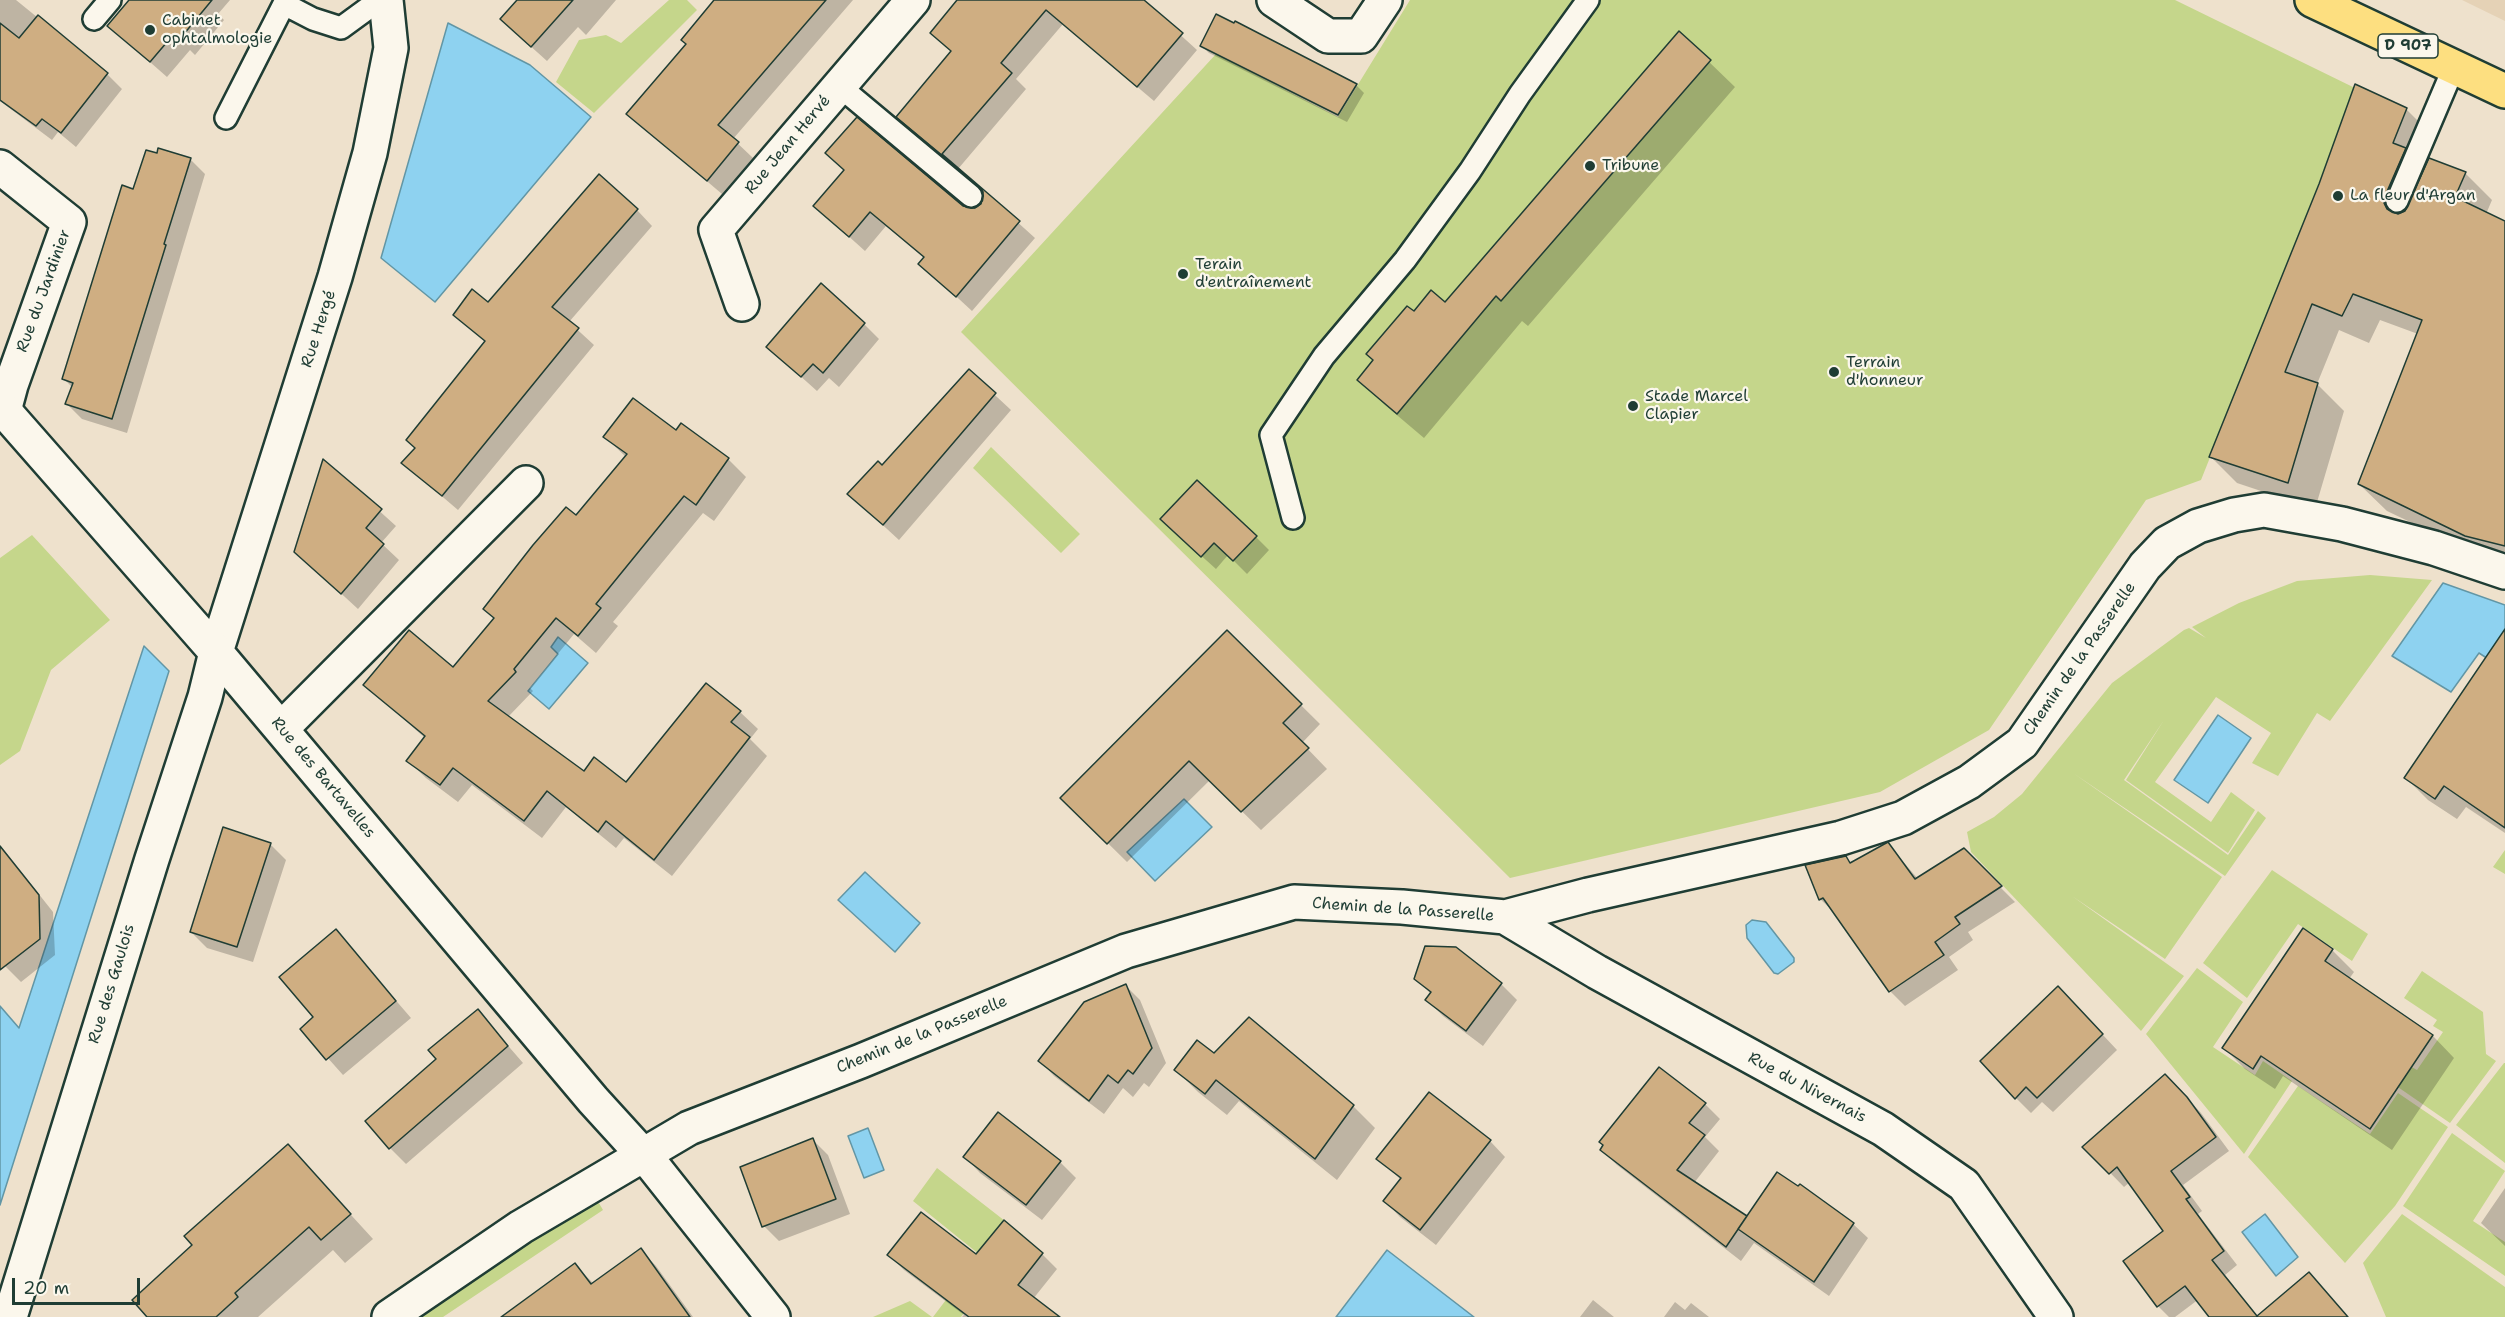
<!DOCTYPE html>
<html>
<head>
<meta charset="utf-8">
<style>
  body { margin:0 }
  #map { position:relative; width:2505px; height:1317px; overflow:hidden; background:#eee1cc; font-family:"Shantell Sans",sans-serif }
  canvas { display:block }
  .scale { position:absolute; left:12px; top:1278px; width:128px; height:27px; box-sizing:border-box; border:3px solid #1f3d34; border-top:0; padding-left:8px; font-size:18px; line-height:21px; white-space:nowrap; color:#1f3d34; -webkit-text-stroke:4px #fbf7ec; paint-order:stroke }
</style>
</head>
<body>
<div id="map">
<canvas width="2505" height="1317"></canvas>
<div class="scale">20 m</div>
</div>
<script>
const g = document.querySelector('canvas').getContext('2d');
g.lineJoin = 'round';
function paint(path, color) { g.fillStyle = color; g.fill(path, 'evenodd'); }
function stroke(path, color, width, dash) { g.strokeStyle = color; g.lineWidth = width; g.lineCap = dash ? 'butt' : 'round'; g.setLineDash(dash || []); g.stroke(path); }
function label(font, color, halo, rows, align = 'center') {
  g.font = font + ' "Shantell Sans",sans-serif'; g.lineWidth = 4.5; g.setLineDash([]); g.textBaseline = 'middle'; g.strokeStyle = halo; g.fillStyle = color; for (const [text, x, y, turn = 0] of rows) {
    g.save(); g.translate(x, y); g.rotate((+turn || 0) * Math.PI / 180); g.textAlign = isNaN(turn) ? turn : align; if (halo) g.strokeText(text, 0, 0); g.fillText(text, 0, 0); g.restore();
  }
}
paint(new Path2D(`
  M2462 0H2505V21Z`), '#e5d2b6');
paint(new Path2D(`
  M669 0H687L697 10 594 113 556 82 579 40 606 35 621 43Z
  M1410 0H2175L2357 89 2201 480 2146 500 1989 730 1880 792 1510 878 961 332 1216 54 1338 117Z
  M991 447 1080 534 1061 553 973 468Z
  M32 535 110 620 51 670 20 751 0 765V558Z
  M2370 575 2432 580 2330 721 2317 713 2278 776 2252 763 2271 733 2216 697 2155 782 2211 822 2231 792 2255 810 2228 853 2126 780 2164 720 2124 780 2228 855 2258 811 2266 818 2225 876 2073 773 2222 877 2165 959 2072 896 2184 976 2141 1031 1971 852 1967 832 1994 817 2022 794 2112 683 2184 630 2189 628 2206 638 2192 627 2239 603 2297 581Z
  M2505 850V874L2493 867Z
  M2272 870 2368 934 2352 961 2298 924 2247 998 2203 963Z
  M2197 968 2243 1002 2213 1047 2255 1075 2263 1061 2292 1081 2244 1154 2146 1034Z
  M2422 971 2483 1012 2486 1054 2496 1061 2450 1123 2392 1083 2406 1064 2417 1070 2443 1032 2433 1026 2437 1020 2404 998Z
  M2504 1063H2505V1163L2456 1125Z
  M2298 1086 2370 1134 2398 1093 2448 1127 2395 1206 2345 1263 2248 1157Z
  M2452 1133 2505 1171 2473 1221 2505 1242V1276L2403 1206Z
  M937 1168 1023 1235 961 1317H933L980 1255 913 1201Z
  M593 1193 603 1210 443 1317H412Z
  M2402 1214 2505 1287V1317H2386L2363 1263Z
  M910 1301 932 1317H872H873Z`), '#c5d68b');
const water = new Path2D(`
  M448 23 530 65 591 117 435 302 381 258Z
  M2443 583 2505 605V670L2479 653 2451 692 2392 656Z
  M558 637 588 663 549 709 528 691 558 654 551 647Z
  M144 646 169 671 0 1205V1006L19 1028Z
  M2218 715 2251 738 2208 803 2174 780Z
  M1184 799 1212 827 1155 881 1127 852Z
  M865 872 920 923 895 952 838 900Z
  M1752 920 1766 922 1794 958V962L1778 974 1774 973 1747 938 1746 925Z
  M868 1128 884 1170 864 1178 848 1136Z
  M2265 1214 2298 1257 2276 1276 2242 1232Z
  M1387 1250 1474 1317H1336Z`);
paint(water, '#8ed2f0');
stroke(water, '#6296a5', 1.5);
paint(new Path2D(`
  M0 0H16L107 74 122 89 76 147 58 132 52 140 0 101Z
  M131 0H230L218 14 224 20 195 55 190 50 167 77 109 26Z
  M519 0H616L586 35 578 27 547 61 517 34Z
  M717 0H853L733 139 753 158 722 194 628 114 688 45Z
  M960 0H1142L1197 50 1154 101 1063 24 1016 79 1026 89 958 169 898 117 952 52 932 33Z
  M1236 23 1356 85 1364 93 1347 122 1209 53 1202 46Z
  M1679 33 1735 87 1528 326 1522 321 1424 438 1385 405 1359 380 1414 313 1445 304Z
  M2406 109 2433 136 2421 166 2426 170 2465 173 2492 200 2486 214 2505 223V565L2494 562 2387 511 2359 484 2418 334 2380 320 2369 343 2339 330 2317 384 2344 411 2315 509 2237 483 2210 456Z
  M190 159 205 174 127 433 82 419 67 404 73 388 64 379Z
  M983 191 1035 238 972 311 921 264 925 259 886 226 865 251 815 206 962 207 969 210 981 206 985 198Z
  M637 210 652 226 569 322 594 345 458 510 403 463 416 448 486 343 455 315 488 304Z
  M864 324 879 339 839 387 829 378 817 391 768 347Z
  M969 371 1011 410 899 540 849 494 882 467Z
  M676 432 728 459 746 477 714 521 703 513 613 622 618 626 596 653 574 634 530 688 533 691 508 717 584 773 626 784 740 712 758 729 750 739 767 756 672 876 624 838 616 848 566 807 542 838 472 785 458 802 426 778 408 761 425 738 365 685 453 669 626 457 605 437Z
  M324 461 396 526 381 543 399 560 358 609 296 552Z
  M1176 533 1256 537 1269 550 1247 574 1228 555 1216 569Z
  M1227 632 1320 724 1302 743 1327 769 1261 830 1210 780 1127 862 1062 798Z
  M2505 673V833L2466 807 2457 819 2428 800 2406 778Z
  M270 844 286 860 253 962 207 948 191 932Z
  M1888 844 1918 879 1963 850 2015 902 1968 932 1973 940 1949 957 1958 970 1905 1006 1890 991 1836 914 1820 899 1846 858 1852 864Z
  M0 845 53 912 55 955 21 982 2 963 0 964Z
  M336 931 411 1018 343 1075 302 1029 315 1018Z
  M1455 949 1501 984 1517 1000 1483 1046 1443 1016 1427 1000 1431 994 1415 978Z
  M2332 950 2354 972 2349 979 2433 1036 2454 1058 2392 1150 2283 1076 2275 1089 2245 1069 2223 1047Z
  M1125 985 1140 1000 1166 1063 1149 1087 1144 1083 1133 1097 1123 1088 1104 1114 1054 1076 1040 1061Z
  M2073 1003 2117 1050 2053 1112 2042 1102 2031 1113 2016 1098Z
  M478 1011 523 1063 406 1164 390 1148 438 1059Z
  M1214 1055 1353 1106 1375 1128 1337 1180 1239 1101 1227 1115 1198 1092 1176 1070Z
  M2179 1089 2201 1113 2229 1151 2183 1185 2202 1211 2198 1214 2237 1265 2225 1275 2234 1286 2207 1307 2199 1299 2175 1317H2169L2158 1306 2125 1262 2165 1231 2130 1182 2124 1187 2085 1147Z
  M1705 1104 1720 1119 1705 1137 1719 1151 1694 1183 1746 1218 1800 1186 1853 1224 1868 1238 1829 1296 1754 1243 1741 1261 1617 1165 1602 1150Z
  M813 1140 828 1155 850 1214 779 1241 764 1226 742 1168Z
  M1490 1141 1505 1157 1436 1245 1400 1217 1385 1201 1401 1180 1378 1158Z
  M288 1146 373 1239 345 1263 333 1250 258 1317H149L194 1245Z
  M965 1157 1060 1162 1076 1178 1042 1220 980 1173Z
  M2505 1188V1246L2481 1223Z
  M641 1250 656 1266 693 1317H503L575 1265 594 1284Z
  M1042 1254 1057 1269 1033 1299 1057 1317H962L964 1315 904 1270 889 1255Z
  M1593 1300 1614 1317H1580Z
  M1675 1302 1685 1310 1691 1303 1709 1317H1664Z`), '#0003');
const building = new Path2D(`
  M129 0H212L179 40 173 35 150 62 107 26Z
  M517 0H573L531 47 500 19Z
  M714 0H826L718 125 739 142 707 181 626 114 686 44 681 40Z
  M957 0H1144L1183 33 1137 87 1046 10 1001 63 1012 73 942 154 1020 221 956 297 918 264 924 257 870 212 849 237 813 206 844 170 825 153 857 117 963 206 975 208 981 204 983 192 979 186 896 117 951 51 930 33Z
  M1216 14 1234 23 1235 21 1357 84 1338 115 1200 46Z
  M38 15 108 73 61 133 42 119 36 126 0 100V23L19 38Z
  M1679 31 1711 60 1501 301 1496 296 1397 414 1357 380 1373 360 1366 354 1407 306 1414 311 1431 290 1445 302Z
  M2355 84 2407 108 2393 143 2406 148 2385 196 2384 203 2387 209 2398 214 2405 211 2429 158 2466 172 2455 197 2505 221V546L2465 536 2358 484 2422 320 2353 294 2342 316 2312 304 2285 372 2318 383 2288 483 2209 457 2319 184Z
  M158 148 191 158 164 244 166 245 112 419 65 404 73 383 62 379 122 185 133 189 146 150 157 153Z
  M599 174 638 209 552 307 579 328 442 496 401 463 415 448 406 440 485 341 453 315 472 289 488 302Z
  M821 283 865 323 823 373 813 364 801 377 766 347Z
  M969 369 996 393 883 525 847 494 878 461 882 465Z
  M633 398 676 430 681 423 729 458 696 505 684 496 596 604 601 608 578 636 556 618 514 669 516 672 488 701 584 771 594 757 626 782 706 683 741 711 731 722 750 737 654 860 606 821 598 832 547 791 524 821 453 768 440 785 406 761 425 736 363 685 409 630 453 667 494 618 483 609 533 545 566 507 576 515 627 454 603 437Z
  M323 459 382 509 366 528 384 544 341 594 294 552Z
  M1197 480 1257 536 1233 561 1214 543 1201 557 1160 519Z
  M2505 629V828L2444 786 2435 799 2404 778Z
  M1227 630 1302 704 1283 723 1309 748 1241 812 1189 761 1107 844 1060 798Z
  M223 827 271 843 237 947 190 932Z
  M1888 842 1915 879 1964 848 2002 886 1955 917 1960 924 1935 942 1944 955 1889 992 1823 898 1819 900 1805 865 1846 856 1850 863Z
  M0 846 39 895 40 939 0 970Z
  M2303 928 2333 949 2325 961 2433 1035 2370 1129 2261 1056 2253 1069 2222 1048Z
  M336 929 396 1001 326 1060 300 1029 313 1017 279 977Z
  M1425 946 1456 947 1502 983 1466 1031 1425 1000 1431 992 1414 979Z
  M1126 984 1152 1048 1133 1074 1128 1070 1118 1083 1108 1075 1089 1101 1038 1061 1084 1002Z
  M2058 986 2103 1034 2037 1098 2026 1087 2015 1099 1980 1061Z
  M478 1009 508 1046 389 1149 365 1121 436 1059 428 1050Z
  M1249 1017 1354 1105 1315 1159 1216 1080 1205 1094 1174 1070 1197 1040 1214 1053Z
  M1659 1067 1706 1103 1689 1123 1705 1135 1677 1170 1747 1216 1726 1247 1600 1150 1603 1145 1599 1142Z
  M2165 1074 2187 1097 2216 1137 2171 1171 2190 1197 2186 1199 2224 1251 2212 1260 2257 1316 2309 1272 2348 1317H2209L2185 1286 2157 1307 2123 1261 2163 1231 2117 1167 2109 1174 2082 1147Z
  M1429 1092 1491 1140 1420 1230 1383 1201 1401 1178 1376 1159Z
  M998 1112 1061 1161 1026 1205 963 1157Z
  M813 1138 836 1199 762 1227 740 1167Z
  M288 1144 351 1214 321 1240 309 1227 235 1293 238 1297 216 1317H147L132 1300 192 1245 184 1236Z
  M1777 1172 1798 1186 1800 1184 1854 1223 1814 1282 1738 1229Z
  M921 1212 976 1254 1004 1220 1043 1253 1018 1285 1060 1317H969L887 1255Z
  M641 1248 690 1317H501L575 1263 591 1284Z`);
paint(building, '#cfae82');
stroke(building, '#1f3d34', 1.5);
const lane = new Path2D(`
  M94 19 110 0
  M838 85 971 196
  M226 118 284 4 313 19 341 28 367 9 386 2
  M2397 201 2454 67
  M1293 518 1271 435 1324 356 1405 260 1470 171 1520 94 1588 0`);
const street = new Path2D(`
  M386 0 391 48 370 153 335 277 216 652 593 1100 654 1167 773 1317
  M1274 0 1328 36H1361L1385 0
  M0 167 69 222 11 385 4 411
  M742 304 716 230 913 0
  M282 728 526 483
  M1505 917 1597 972 1883 1129 1964 1185 2056 1317
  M389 1317 521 1227 689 1128 861 1061 1126 951 1294 902 1402 907 1505 917 1588 895 1841 838 1903 818 1969 782 2022 743 2145 566 2167 543 2198 526 2234 515 2264 510 2342 524 2434 548 2505 572`);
const secondary = new Path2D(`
  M0 406 216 652 205 697 152 859 10 1317`);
const primary = new Path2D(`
  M2312 0 2505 91`);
stroke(lane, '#1f3d34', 26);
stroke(street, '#1f3d34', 38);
stroke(secondary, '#1f3d34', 38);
stroke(primary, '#1f3d34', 38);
stroke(lane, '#fbf7ec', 21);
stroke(street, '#fbf7ec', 33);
stroke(secondary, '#fbf7ec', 33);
stroke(primary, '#fddf80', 33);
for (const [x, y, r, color] of [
  [150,30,6,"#1f3d34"],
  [1590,166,6,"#1f3d34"],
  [2338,196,6,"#1f3d34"],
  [1183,274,6,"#1f3d34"],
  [1834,372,6,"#1f3d34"],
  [1633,406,6,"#1f3d34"]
]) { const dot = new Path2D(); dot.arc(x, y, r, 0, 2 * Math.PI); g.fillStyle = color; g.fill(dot); stroke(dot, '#fbf7ec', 2); }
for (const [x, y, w] of [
  [2408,46,60]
]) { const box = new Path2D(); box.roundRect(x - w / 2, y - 12, w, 24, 4.5); g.fillStyle = '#fbf7ec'; g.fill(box); stroke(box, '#1f3d34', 1.5); }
label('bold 15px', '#1f3d34', null, [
  ["D 907",2408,46]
]);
label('16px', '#1f3d34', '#fbf7ec', [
  ["Cabinet",162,21],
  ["ophtalmologie",162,39],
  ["Tribune",1602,166],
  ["La fleur d'Argan",2350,196],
  ["Terain",1195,265],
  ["d'entraînement",1195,283],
  ["Terrain",1846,363],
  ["d'honneur",1846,381],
  ["Stade Marcel",1645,397],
  ["Clapier",1645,415]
], 'left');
label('16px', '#1f3d34', '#fbf7ec', [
  ["Rue Jean Hervé",788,145,-50],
  ["Rue du Jardinier",44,291,-70],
  ["Rue Hergé",319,329,-72],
  ["Chemin de la Passerelle",2080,659,-55],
  ["Rue des Bartavelles",323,778,50],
  ["Chemin de la Passerelle",1403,910,4],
  ["Rue des Gaulois",112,984,-73],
  ["Chemin de la Passerelle",922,1035,-22],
  ["Rue du Nivernais",1807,1088,28]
]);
</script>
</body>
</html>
